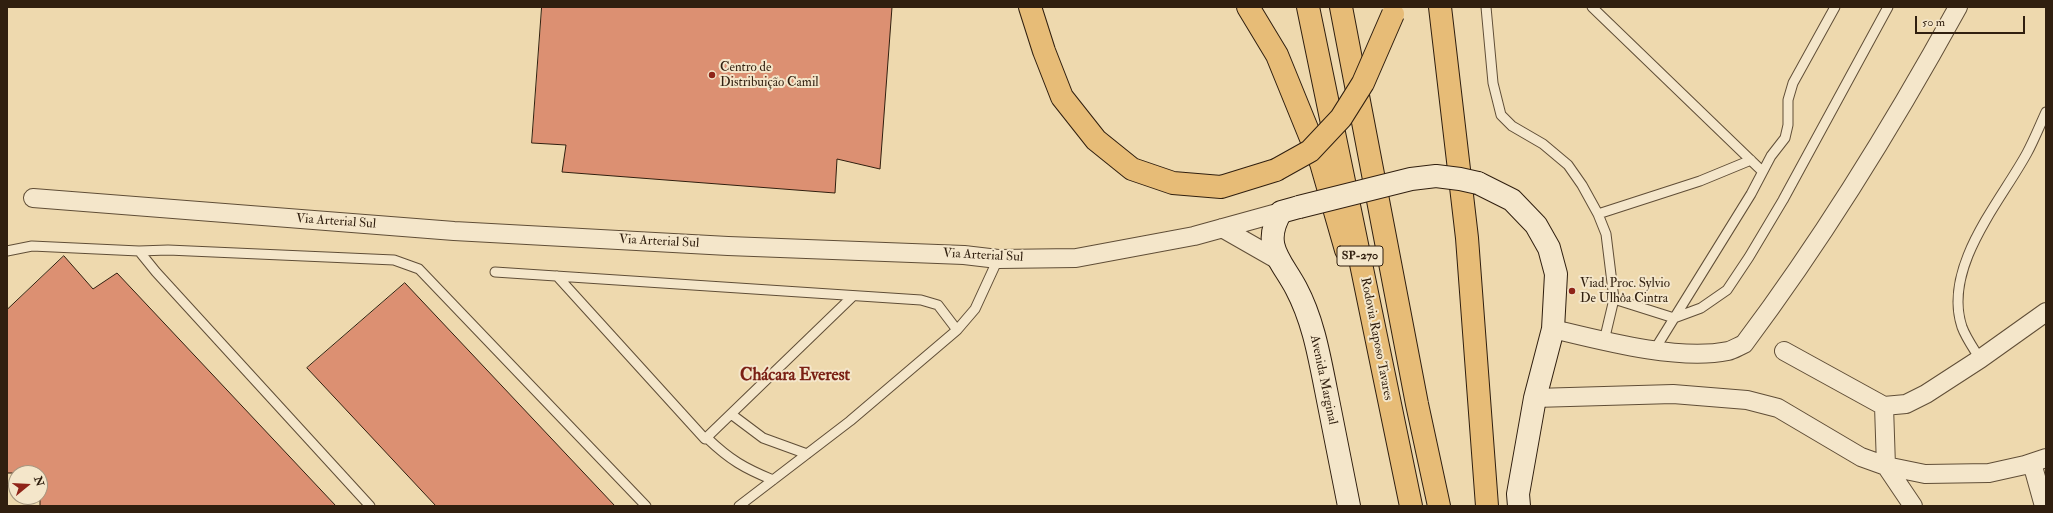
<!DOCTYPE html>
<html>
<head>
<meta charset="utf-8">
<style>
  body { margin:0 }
  #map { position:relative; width:2053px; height:513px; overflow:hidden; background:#eed9ae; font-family:"IM FELL Double Pica",serif }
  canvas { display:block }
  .frame { position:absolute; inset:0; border:8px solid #301f0f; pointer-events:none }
  .north { position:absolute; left:8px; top:465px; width:40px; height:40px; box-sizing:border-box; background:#f4e6ca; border:1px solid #a6967f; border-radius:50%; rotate:72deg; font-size:11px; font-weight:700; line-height:16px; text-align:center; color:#301f0f }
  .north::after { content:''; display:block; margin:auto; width:14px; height:18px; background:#8f2418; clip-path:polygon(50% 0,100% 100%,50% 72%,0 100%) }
  .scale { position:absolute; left:1915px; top:16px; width:110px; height:18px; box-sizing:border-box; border:2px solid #301f0f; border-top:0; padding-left:5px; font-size:12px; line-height:14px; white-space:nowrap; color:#301f0f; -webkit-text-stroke:3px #f4e6ca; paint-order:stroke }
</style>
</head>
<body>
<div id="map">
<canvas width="2053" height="513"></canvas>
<div class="frame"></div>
<div class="north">N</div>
<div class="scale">50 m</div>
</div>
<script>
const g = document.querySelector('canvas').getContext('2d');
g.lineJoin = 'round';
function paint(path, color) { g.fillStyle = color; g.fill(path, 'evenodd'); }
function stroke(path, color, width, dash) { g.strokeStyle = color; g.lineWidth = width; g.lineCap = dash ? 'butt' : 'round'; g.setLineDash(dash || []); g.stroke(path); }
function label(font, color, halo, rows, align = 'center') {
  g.font = font + ' "IM FELL Double Pica",serif'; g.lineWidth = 4; g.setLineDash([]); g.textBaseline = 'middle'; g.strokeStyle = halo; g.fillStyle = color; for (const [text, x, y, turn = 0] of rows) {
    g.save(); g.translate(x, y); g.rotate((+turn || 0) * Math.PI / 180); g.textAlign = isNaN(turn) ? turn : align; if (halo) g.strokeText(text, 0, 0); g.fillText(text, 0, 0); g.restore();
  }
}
const building = new Path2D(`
  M542 7H892L880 169 837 159 835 193 562 172 566 145 532 143Z
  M64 256 93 289 117 273 336 506H40V473H7V310Z
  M405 283 615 506H436L307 368Z`);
paint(building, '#dc9072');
stroke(building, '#301f0f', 1);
const service = new Path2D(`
  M1486 7 1493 83 1501 115 1512 126 1543 144 1568 165 1582 185 1598 214 1606 234 1614 299 1604 341
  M1592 7 1762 171
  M1598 214 1700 181 1751 160
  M7 251 32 246 139 251
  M495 272 921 300 938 305 957 330
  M557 276 705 439 853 296
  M1614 299 1674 318 1701 308 1727 290 1749 257 1783 200 1888 7
  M1655 349 1751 194 1771 156 1785 138 1788 125V100L1793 83 1835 7
  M1980 359C1974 349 1966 338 1962 327 1942 267 2001 201 2027 153 2034 140 2040 125 2046 112
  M731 414 763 438 807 454
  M707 438C730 460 744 468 773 480
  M370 506 156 272 139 251 168 250 394 260 419 269 646 506
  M739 506 850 421 957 330 975 309 998 259`);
const minor = new Path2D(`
  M33 198 454 231 728 246 964 255 998 259 1076 258 1194 236 1281 212
  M1222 228 1278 260
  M1553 329C1603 341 1678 361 1728 351 1733 350 1739 346 1744 344 1825 236 1893 125 1958 7
  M1784 351 1884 406 1906 404 1926 394 1980 359 2046 312
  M1535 398 1673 394 1747 400 1778 408 1861 457 1886 466 1913 506
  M1884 406 1886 466 1925 474 1989 473 2025 465 2046 458
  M2032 463 2044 506`);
const secondary = new Path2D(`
  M1478 183 1512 200 1536 225 1549 248 1556 274 1553 329 1535 398 1518 494 1519 506
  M1299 207 1281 212C1261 245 1281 260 1296 288 1313 320 1319 355 1326 390 1334 429 1341 467 1349 506`);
const motorway = new Path2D(`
  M1030 7 1044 51 1062 97 1096 140 1132 169 1173 183 1221 187 1276 170
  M1248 7 1277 55 1321 163 1346 250
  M1308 7 1411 506
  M1341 7 1417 404 1439 506
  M1440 7 1467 238 1487 506`);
stroke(service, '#604e37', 11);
stroke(minor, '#604e37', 20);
stroke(secondary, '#301f0f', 24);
stroke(motorway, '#301f0f', 24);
stroke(service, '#f4e6ca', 9);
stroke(minor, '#f4e6ca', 18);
stroke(secondary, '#f4e6ca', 22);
stroke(motorway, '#e7bc77', 22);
const secondaryBridge = new Path2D(`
  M1299 207 1411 179 1436 176 1460 179 1478 183`);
const motorwayBridge = new Path2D(`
  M1276 170 1310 151 1341 118 1363 83 1393 14`);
stroke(secondaryBridge, '#301f0f', 24, []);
stroke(motorwayBridge, '#301f0f', 24, []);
stroke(secondaryBridge, '#f4e6ca', 22);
stroke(motorwayBridge, '#e7bc77', 22);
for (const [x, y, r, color] of [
  [712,75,4,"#8f2418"],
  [1572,291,4,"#8f2418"]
]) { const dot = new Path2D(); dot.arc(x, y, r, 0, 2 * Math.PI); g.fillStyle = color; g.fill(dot); stroke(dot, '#f4e6ca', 1.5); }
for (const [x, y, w] of [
  [1360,256,46]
]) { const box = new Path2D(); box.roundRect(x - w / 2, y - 10, w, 20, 3); g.fillStyle = '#f4e6ca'; g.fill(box); stroke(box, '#301f0f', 1); }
label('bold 12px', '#301f0f', null, [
  ["SP-270",1360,256]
]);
label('13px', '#301f0f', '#f4e6ca', [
  ["Centro de",720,68],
  ["Distribuição Camil",720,83],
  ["Viad. Proc. Sylvio",1580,284],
  ["De Ulhôa Cintra",1580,299]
], 'left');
label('13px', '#301f0f', '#f4e6ca', [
  ["Via Arterial Sul",336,222,4],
  ["Via Arterial Sul",659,242,3],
  ["Via Arterial Sul",983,256,3],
  ["Rodovia Raposo Tavares",1376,339,79],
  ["Avenida Marginal",1323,380,78]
]);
label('bold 17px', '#7a1f14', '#f4e6ca', [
  ["Chácara Everest",795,376]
]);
</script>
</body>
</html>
